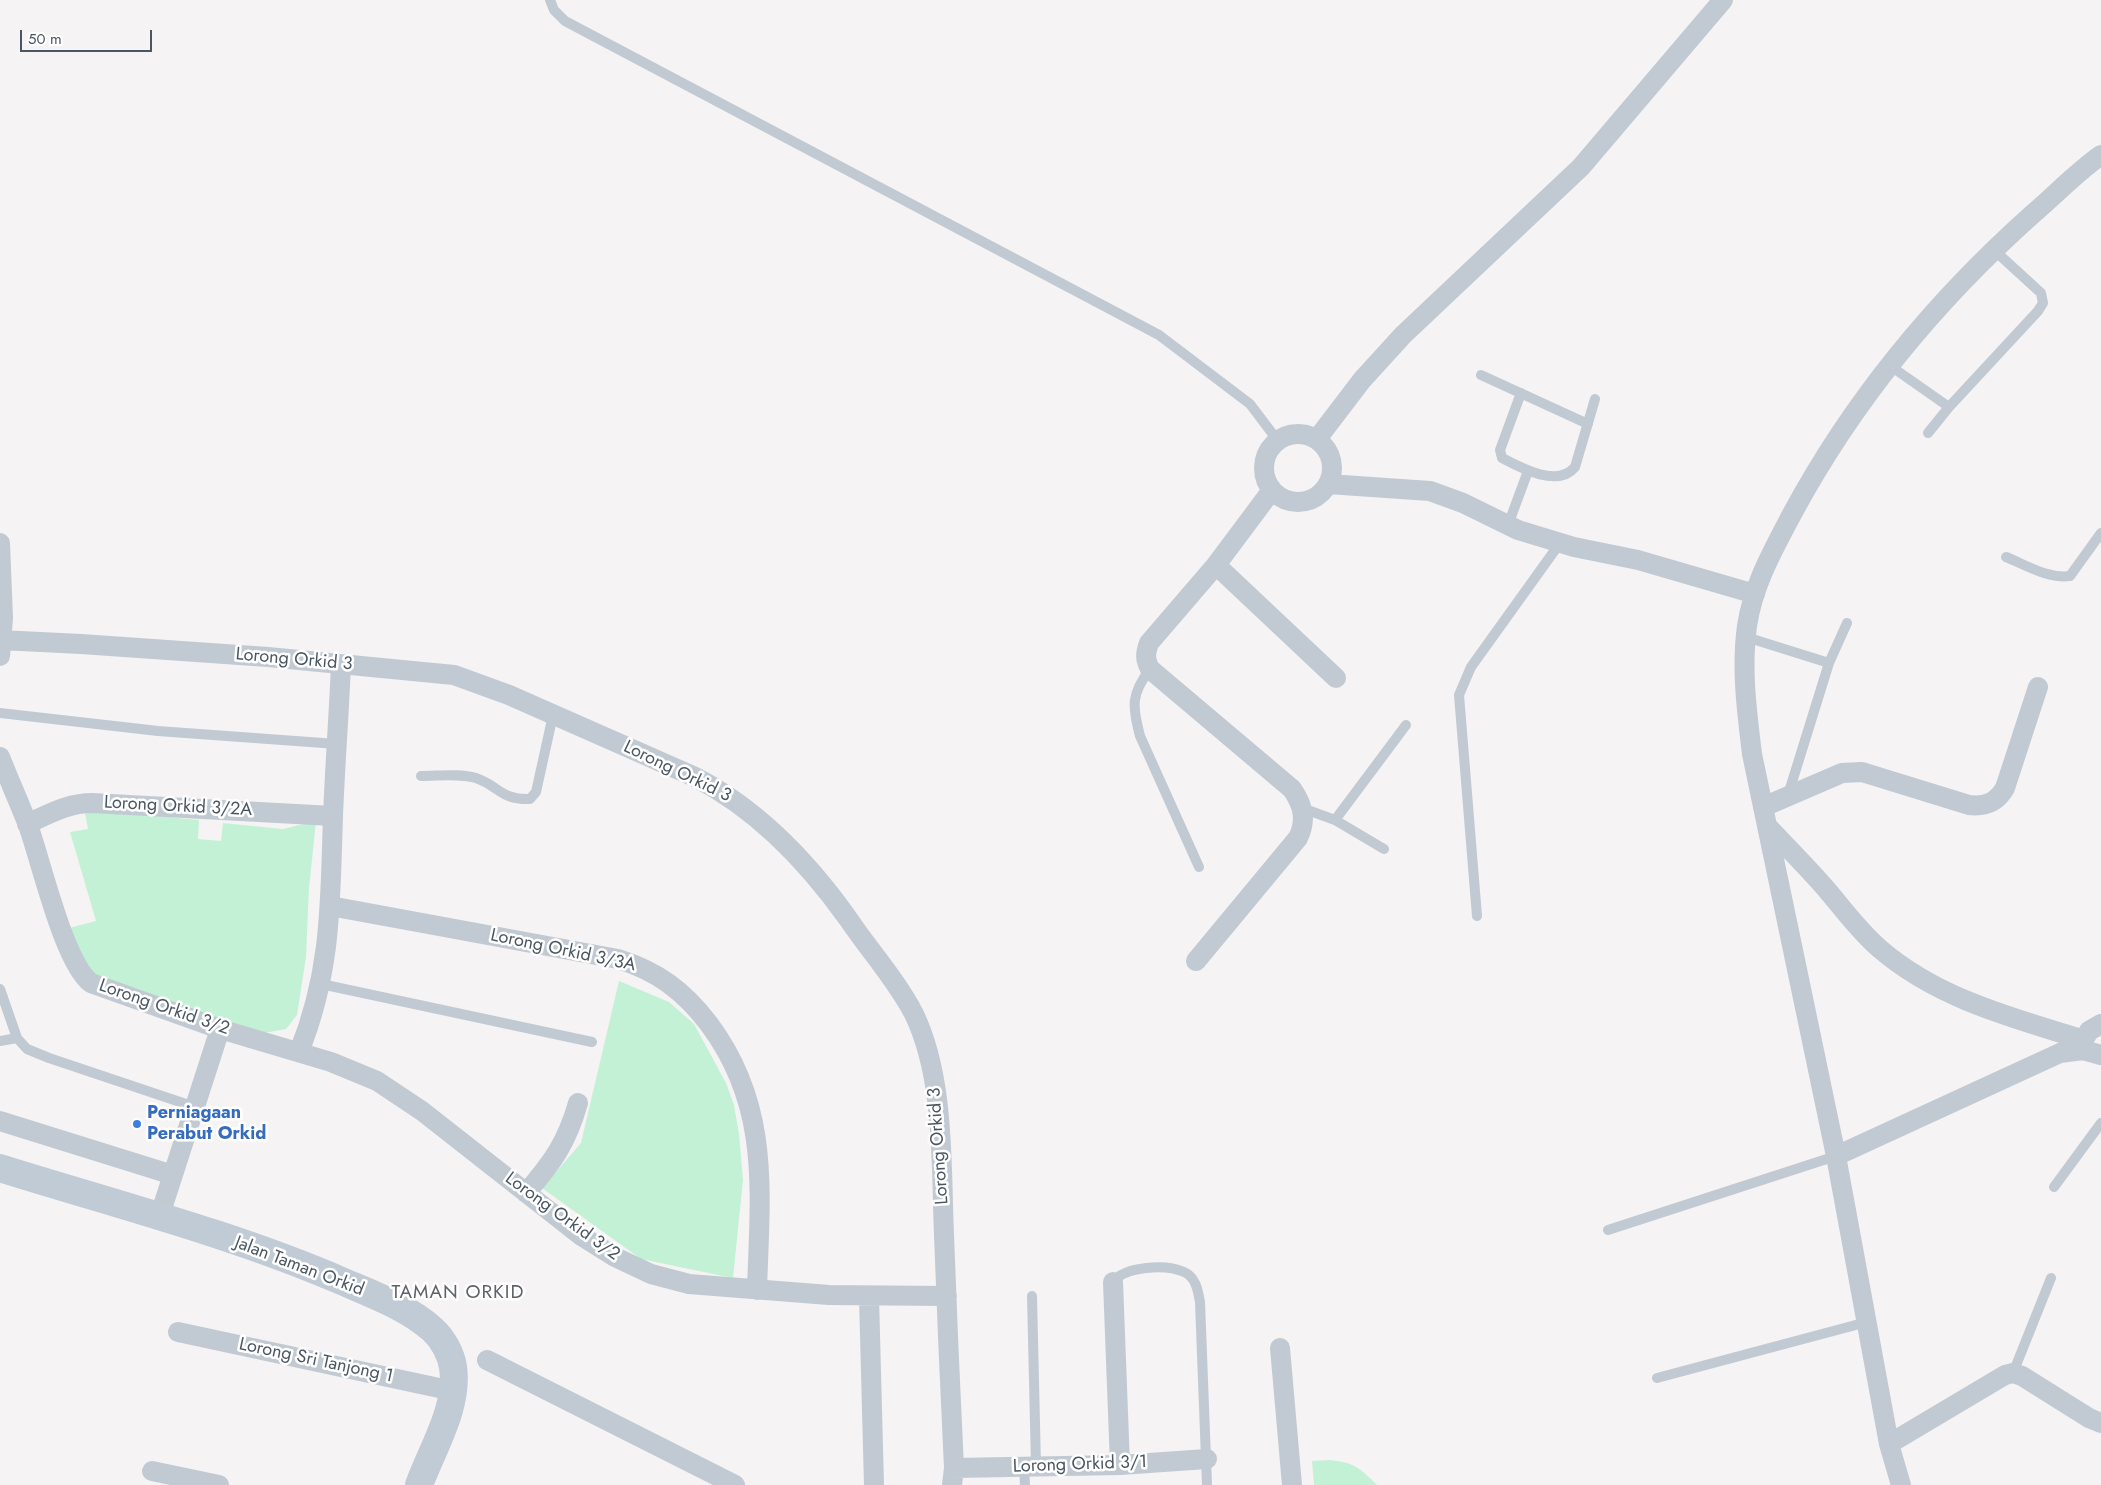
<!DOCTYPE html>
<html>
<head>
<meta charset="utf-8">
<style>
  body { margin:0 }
  #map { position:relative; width:2101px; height:1485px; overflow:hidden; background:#f5f3f3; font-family:Jost,sans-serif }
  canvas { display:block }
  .scale { position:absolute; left:20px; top:30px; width:132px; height:22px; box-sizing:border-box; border:2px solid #4a5661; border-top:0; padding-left:6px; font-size:15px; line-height:18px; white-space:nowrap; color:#4a5661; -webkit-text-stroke:4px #fff; paint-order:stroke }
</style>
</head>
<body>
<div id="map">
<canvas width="2101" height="1485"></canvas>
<div class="scale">50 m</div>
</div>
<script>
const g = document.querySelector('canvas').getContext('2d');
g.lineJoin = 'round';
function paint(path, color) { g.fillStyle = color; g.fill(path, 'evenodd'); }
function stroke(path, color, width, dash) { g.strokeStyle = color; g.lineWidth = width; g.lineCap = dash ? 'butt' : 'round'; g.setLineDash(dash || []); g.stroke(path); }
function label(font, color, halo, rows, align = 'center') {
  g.font = font + ' Jost,sans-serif'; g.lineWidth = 5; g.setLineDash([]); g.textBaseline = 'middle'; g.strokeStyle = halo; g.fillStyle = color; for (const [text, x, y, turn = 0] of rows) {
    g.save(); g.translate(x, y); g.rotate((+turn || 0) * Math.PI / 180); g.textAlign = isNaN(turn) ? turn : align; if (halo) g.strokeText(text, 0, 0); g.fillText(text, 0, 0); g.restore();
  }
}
paint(new Path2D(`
  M97 810 199 820 198 839 221 841 223 823 283 829 316 821 309 888 306 957 297 1015 286 1029 264 1033 98 980 81 964 69 928 96 921 70 832 88 829 85 813Z
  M619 981 669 1002 694 1024 726 1083 734 1105 739 1134 743 1180 733 1278 641 1259 542 1188 581 1143Z
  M1328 1460C1353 1462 1359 1467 1377 1485H1314L1312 1461Z`), '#c3f1d5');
stroke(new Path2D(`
  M550 0 554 10 565 21 1159 335 1250 404 1278 441
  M1889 365 1949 407
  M1481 375 1588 424
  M1521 393 1500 450 1502 458C1521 468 1558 488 1575 467L1595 399
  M1928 433 1949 407 2038 311 2043 303 2041 293 1994 250
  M1508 525 1528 471
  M2006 557C2026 565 2048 579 2070 576L2101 533
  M1746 637 1829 663
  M1150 669C1131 694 1132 706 1140 736L1199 867
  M0 713 158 731 337 744
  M421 776C439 776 459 773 476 778 499 786 501 800 530 799L536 792 553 715
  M1788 795 1829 663 1847 623
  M1302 808 1335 820 1384 849
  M1335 820 1406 725
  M1477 916 1459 695 1471 667 1560 543
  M321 984 592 1042
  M0 989 17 1038
  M0 1041 17 1038 27 1049 49 1058 195 1107
  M2054 1187 2101 1123
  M1608 1230 1836 1156
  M1113 1282C1125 1266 1166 1264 1184 1272 1196 1277 1198 1291 1200 1302L1207 1485
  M1032 1296 1036 1466
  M2013 1373 2051 1278
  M1657 1378 1867 1322
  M1024 1467 1025 1485`), '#c1cad2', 10);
stroke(new Path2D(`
  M1264 468a34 34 0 1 1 68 0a34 34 0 1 1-68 0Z
  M1317 439 1362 380 1403 335 1581 167 1723 0
  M1328 484 1430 491 1463 503 1518 530 1574 547 1638 560 1755 594
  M0 543 3 618 0 656
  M1216 565 1336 678
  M0 640 81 644 268 657 454 675 509 695 695 777C759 810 808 862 849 920 870 951 897 981 914 1014 945 1078 941 1166 944 1235 947 1313 950 1390 954 1468L952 1485
  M0 757C9 780 19 802 28 825 41 861 64 963 91 983L220 1029 331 1062 377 1081 422 1111 580 1235 615 1257 651 1274 689 1284 829 1295 947 1296
  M1763 807 1842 773 1862 772 1969 805C1986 807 1997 802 2005 788L2038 687
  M27 824C49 814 68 803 92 803L333 816
  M1767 826C1787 847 1808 868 1827 890 1844 910 1860 932 1880 949 1938 999 2013 1018 2084 1040
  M330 906 618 959C657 971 684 991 709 1024 771 1107 760 1192 757 1290
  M1196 961 1298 838C1307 820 1303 805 1292 789L1150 669C1145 659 1145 654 1149 643L1216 565 1272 490
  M2078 1050 2089 1031 2101 1024
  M299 1052C332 970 330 902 333 816 335 765 339 714 341 664
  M0 1121 173 1175
  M1836 1156 2060 1053 2083 1050 2101 1055
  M526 1193C553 1162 567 1142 578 1103
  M159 1218 220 1029
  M1113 1282 1120 1465
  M869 1297 874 1485
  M178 1332 453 1391
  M1280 1348 1292 1485
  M487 1360 735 1485
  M1889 1444 2005 1375 2013 1373 2022 1376 2089 1418 2101 1423
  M954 1468 1120 1465 1207 1459
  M152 1471 219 1485
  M1901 1485 1889 1444 1836 1156 1752 754C1747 712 1741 669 1747 626 1753 585 1773 550 1792 514 1855 397 1936 300 2035 212 2057 193 2077 172 2101 155`), '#c1cad2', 20);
stroke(new Path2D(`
  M0 1168C115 1204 233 1234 344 1282 374 1295 409 1308 433 1330 443 1339 451 1354 453 1367 459 1407 432 1449 419 1485`), '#c1cbd6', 28);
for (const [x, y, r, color] of [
  [137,1124,5,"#3f7fe0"]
]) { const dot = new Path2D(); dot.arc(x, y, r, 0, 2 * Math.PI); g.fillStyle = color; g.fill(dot); stroke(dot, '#fff', 2); }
label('18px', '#4a5661', '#fff', [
  ["Lorong Orkid 3",294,660,5],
  ["Lorong Orkid 3",677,772,26],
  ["Lorong Orkid 3/2A",178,807,3],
  ["Lorong Orkid 3/3A",563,951,12],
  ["Lorong Orkid 3/2",164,1008,19],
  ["Lorong Orkid 3",939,1146,-94],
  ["Lorong Orkid 3/2",562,1217,36],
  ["Jalan Taman Orkid",299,1267,21],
  ["Lorong Sri Tanjong 1",316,1361,12],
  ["Lorong Orkid 3/1",1080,1465,-2]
]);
label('bold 18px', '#366cbe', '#fff', [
  ["Perniagaan",147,1114],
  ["Perabut Orkid",147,1135]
], 'left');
g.letterSpacing = '1px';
label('19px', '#5f6368', '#fff', [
  ["TAMAN ORKID",458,1293]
]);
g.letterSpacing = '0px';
</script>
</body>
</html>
